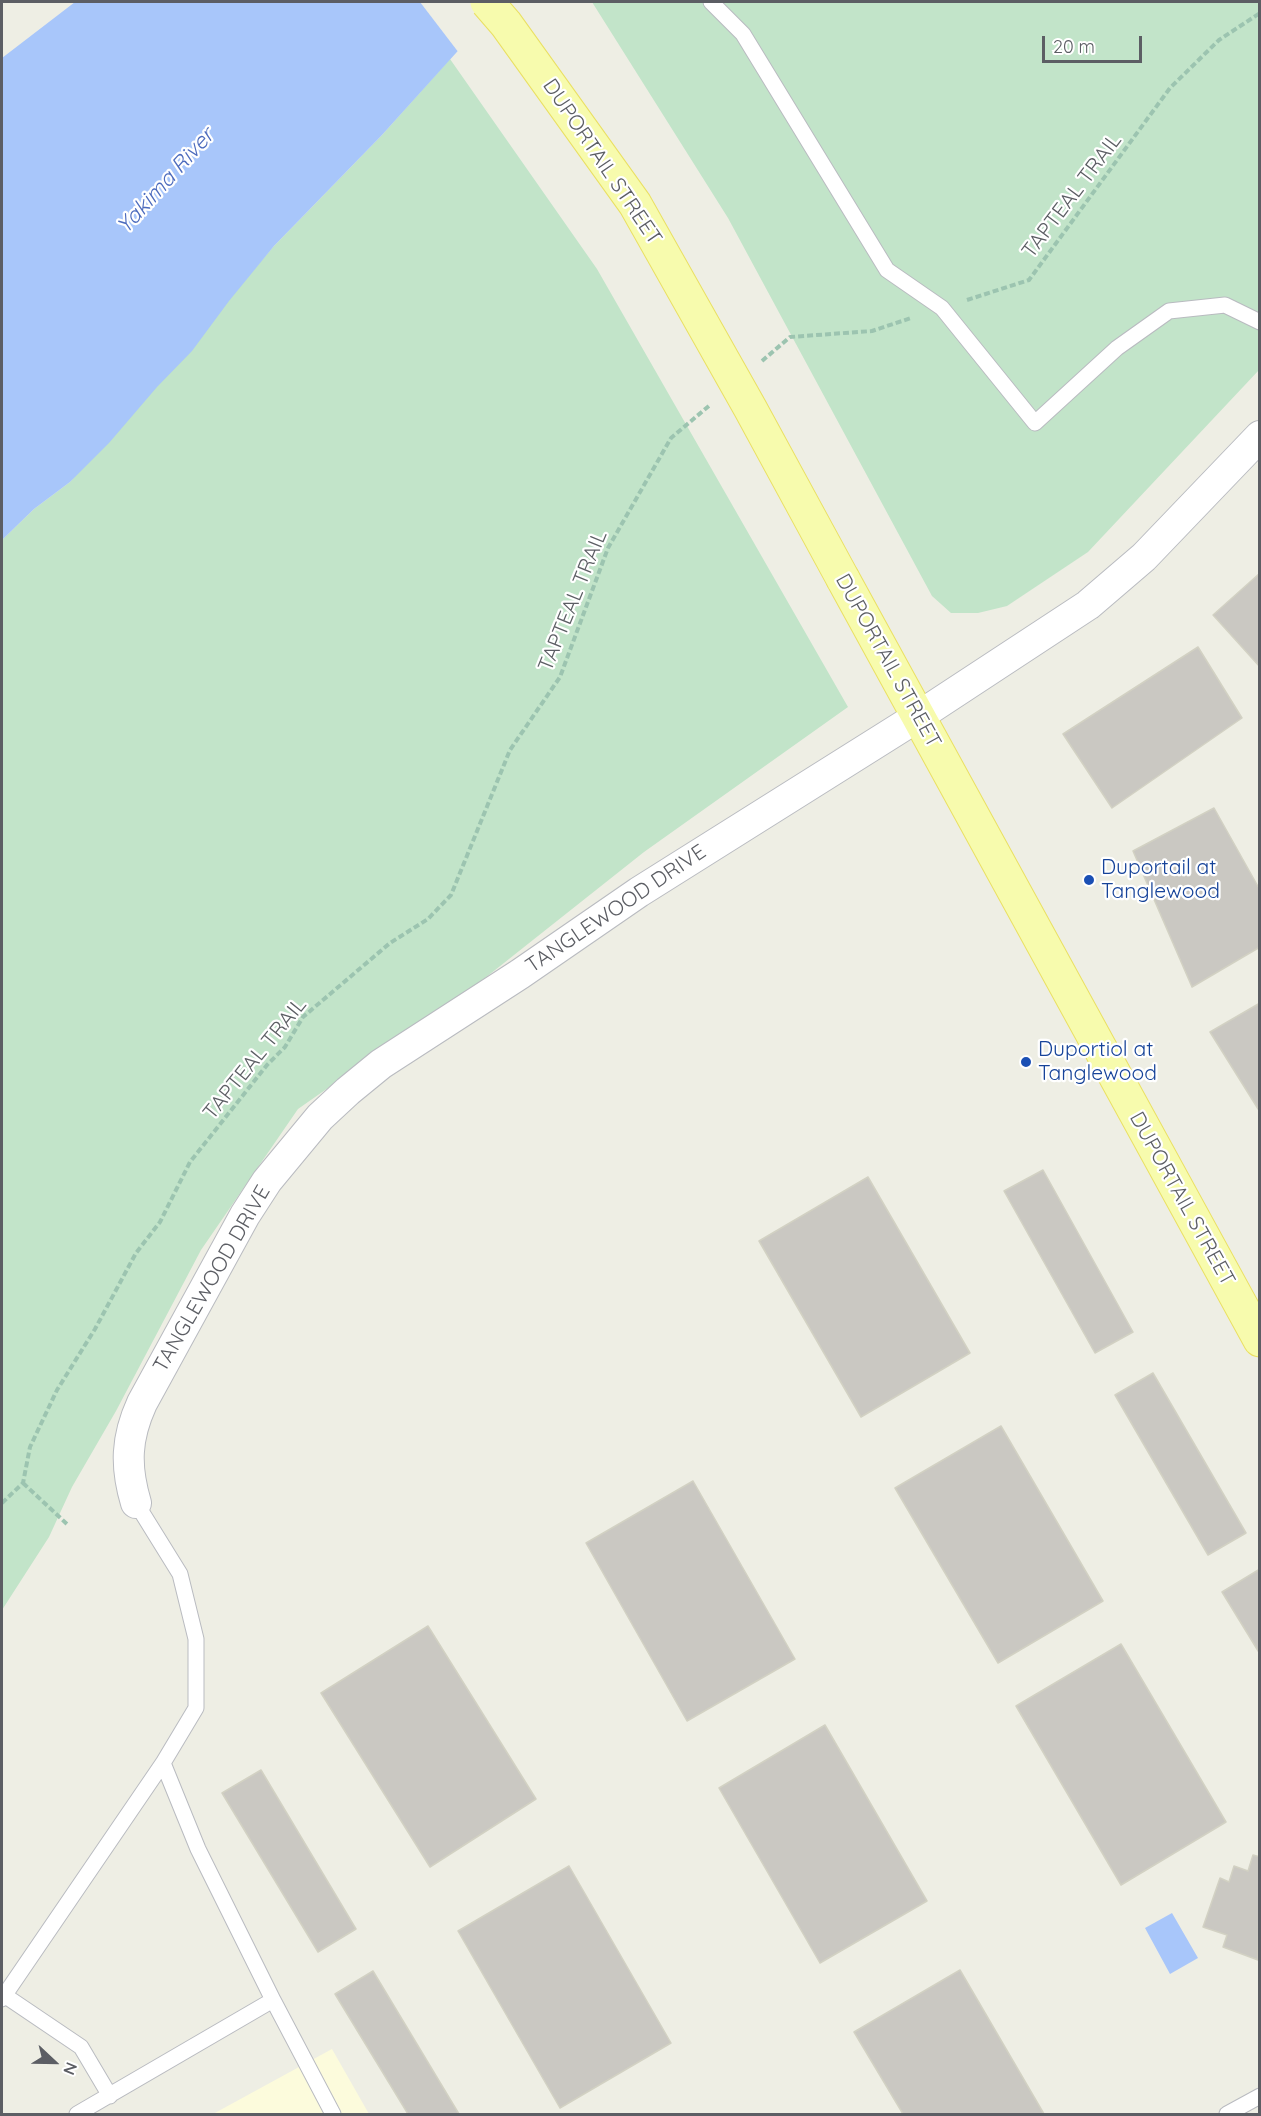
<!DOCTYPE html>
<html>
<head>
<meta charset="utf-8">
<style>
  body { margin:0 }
  #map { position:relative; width:1261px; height:2116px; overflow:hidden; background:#eeeee4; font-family:Quicksand,sans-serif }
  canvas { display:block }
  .frame { position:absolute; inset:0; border:3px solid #5c5e64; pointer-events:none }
  .north { position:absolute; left:24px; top:2032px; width:60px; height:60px; -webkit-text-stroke:4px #fff; paint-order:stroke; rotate:112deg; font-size:16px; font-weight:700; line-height:24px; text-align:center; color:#5c5e64 }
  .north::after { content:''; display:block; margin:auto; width:21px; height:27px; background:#5c5e64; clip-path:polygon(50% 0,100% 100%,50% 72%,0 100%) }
  .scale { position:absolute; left:1042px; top:36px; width:100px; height:27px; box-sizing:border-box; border:3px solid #5c5e64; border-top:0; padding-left:8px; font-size:18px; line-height:21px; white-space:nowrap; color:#5c5e64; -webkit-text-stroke:4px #fff; paint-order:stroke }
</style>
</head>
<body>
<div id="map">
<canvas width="1261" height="2116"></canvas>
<div class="frame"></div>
<div class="north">N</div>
<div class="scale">20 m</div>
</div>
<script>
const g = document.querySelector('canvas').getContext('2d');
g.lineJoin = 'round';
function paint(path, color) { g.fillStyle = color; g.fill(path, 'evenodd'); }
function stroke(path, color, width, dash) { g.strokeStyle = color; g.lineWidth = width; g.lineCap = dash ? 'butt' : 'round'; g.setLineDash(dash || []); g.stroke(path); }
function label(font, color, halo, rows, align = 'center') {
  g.font = font + ' Quicksand,sans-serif'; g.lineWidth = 4.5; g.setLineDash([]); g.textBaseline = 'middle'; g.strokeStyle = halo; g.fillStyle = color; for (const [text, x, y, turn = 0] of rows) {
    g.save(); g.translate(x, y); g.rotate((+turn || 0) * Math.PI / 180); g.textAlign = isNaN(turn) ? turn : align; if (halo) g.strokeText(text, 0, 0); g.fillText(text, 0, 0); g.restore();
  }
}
paint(new Path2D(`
  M332 2049 369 2114H213Z`), '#fcfbdc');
paint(new Path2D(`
  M592 2H1259V370L1088 552 1007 606 978 613H951L932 596 728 218Z
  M450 59 597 269 848 707 644 852 485 978 298 1109 201 1250 116 1411 72 1487 49 1537 2 1610V540L34 509 70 482 274 246 382 135Z`), '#c2e4c9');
paint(new Path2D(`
  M75 2H502L382 135 274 246 229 301 192 351 157 387 109 443 70 482 34 509 2 540V58Z
  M1172 1913 1198 1958 1170 1974 1145 1928Z`), '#a8c6fa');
paint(new Path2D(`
  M420 2H505L459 53Z`), '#eeeee4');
const building = new Path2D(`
  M1260 573V667L1213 615Z
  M1198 647 1242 718 1112 808 1063 734Z
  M1214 808 1260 890V947L1192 987 1133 851Z
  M1260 1003V1112L1210 1032Z
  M1043 1170 1133 1332 1095 1353 1004 1191Z
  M868 1177 970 1353 861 1417 759 1241Z
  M1153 1373 1246 1533 1208 1555 1115 1395Z
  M1001 1426 1103 1601 998 1663 895 1488Z
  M693 1481 795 1659 687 1721 586 1543Z
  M1260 1569V1654L1222 1592Z
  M428 1626 536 1799 430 1867 321 1693Z
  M1121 1644 1226 1822 1121 1885 1016 1706Z
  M825 1725 927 1901 820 1963 719 1788Z
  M261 1770 356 1929 318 1952 222 1793Z
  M1253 1855 1260 1857 1258 1960 1223 1947 1227 1935 1203 1927 1220 1878 1229 1882 1234 1866 1248 1871Z
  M569 1866 671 2043 560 2108 458 1931Z
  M960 1970 1044 2114H903L854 2032Z
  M373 1971 459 2114H408L335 1994Z`);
paint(building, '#cac8c2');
stroke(building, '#d2d1c3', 1.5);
const service = new Path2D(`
  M711 2 743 34 887 270 942 308 1035 423 1117 348 1169 311 1225 305 1260 322
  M4 1995 81 2047 110 2096
  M2 1999 163 1763 196 1708V1639L180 1574 136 1503
  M273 2000 333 2114
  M77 2114 273 2000 198 1849 163 1763
  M1227 2114 1260 2096`);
const minor = new Path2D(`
  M136 1503C125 1466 126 1438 142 1403L245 1215 267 1181 320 1117 348 1091 381 1064 520 974 639 892 919 716 1088 605 1144 557 1260 436`);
const primary = new Path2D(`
  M843 579C983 832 1120 1087 1260 1340`);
stroke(service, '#b9bbc0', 17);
stroke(minor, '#b9bbc0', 32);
stroke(primary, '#eae062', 35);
stroke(new Path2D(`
  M967 300 1029 280 1170 88 1219 40 1260 13
  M762 361 790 337 872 331 911 318
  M23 1483 68 1525
  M2 1503 23 1483 30 1447 57 1390 95 1329 136 1253 160 1222 190 1162 267 1065 285 1047 303 1017 390 943 428 919 451 895 510 750 560 677 608 548 671 438 710 405`), '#9cc4b0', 4, [6, 3]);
stroke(service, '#fff', 15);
stroke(minor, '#fff', 30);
stroke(primary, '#f7fbad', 33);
const primaryBridge = new Path2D(`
  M487 2 506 24 635 204 750 408 843 579`);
stroke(primaryBridge, '#eae062', 35, []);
stroke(primaryBridge, '#f7fbad', 33);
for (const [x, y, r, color] of [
  [1089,880,6,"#1a4fb4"],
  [1026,1062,6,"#1a4fb4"]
]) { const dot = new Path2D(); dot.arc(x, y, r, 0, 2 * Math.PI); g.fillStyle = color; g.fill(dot); stroke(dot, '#fff', 2); }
label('21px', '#5c5e64', '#fff', [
  ["DUPORTAIL STREET",602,162,56],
  ["TAPTEAL TRAIL",1072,196,-53],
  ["TAPTEAL TRAIL",573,601,-68],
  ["DUPORTAIL STREET",888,661,61],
  ["TANGLEWOOD DRIVE",616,909,-34],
  ["TAPTEAL TRAIL",255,1059,-51],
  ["DUPORTAIL STREET",1182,1199,61],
  ["TANGLEWOOD DRIVE",212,1279,-60]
]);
label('21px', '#164399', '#fff', [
  ["Duportail at",1101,868],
  ["Tanglewood",1101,892],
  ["Duportiol at",1038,1050],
  ["Tanglewood",1038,1074]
], 'left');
label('italic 22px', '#4c6bbd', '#fff', [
  ["Yakima River",166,181,-48]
]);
</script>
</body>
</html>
